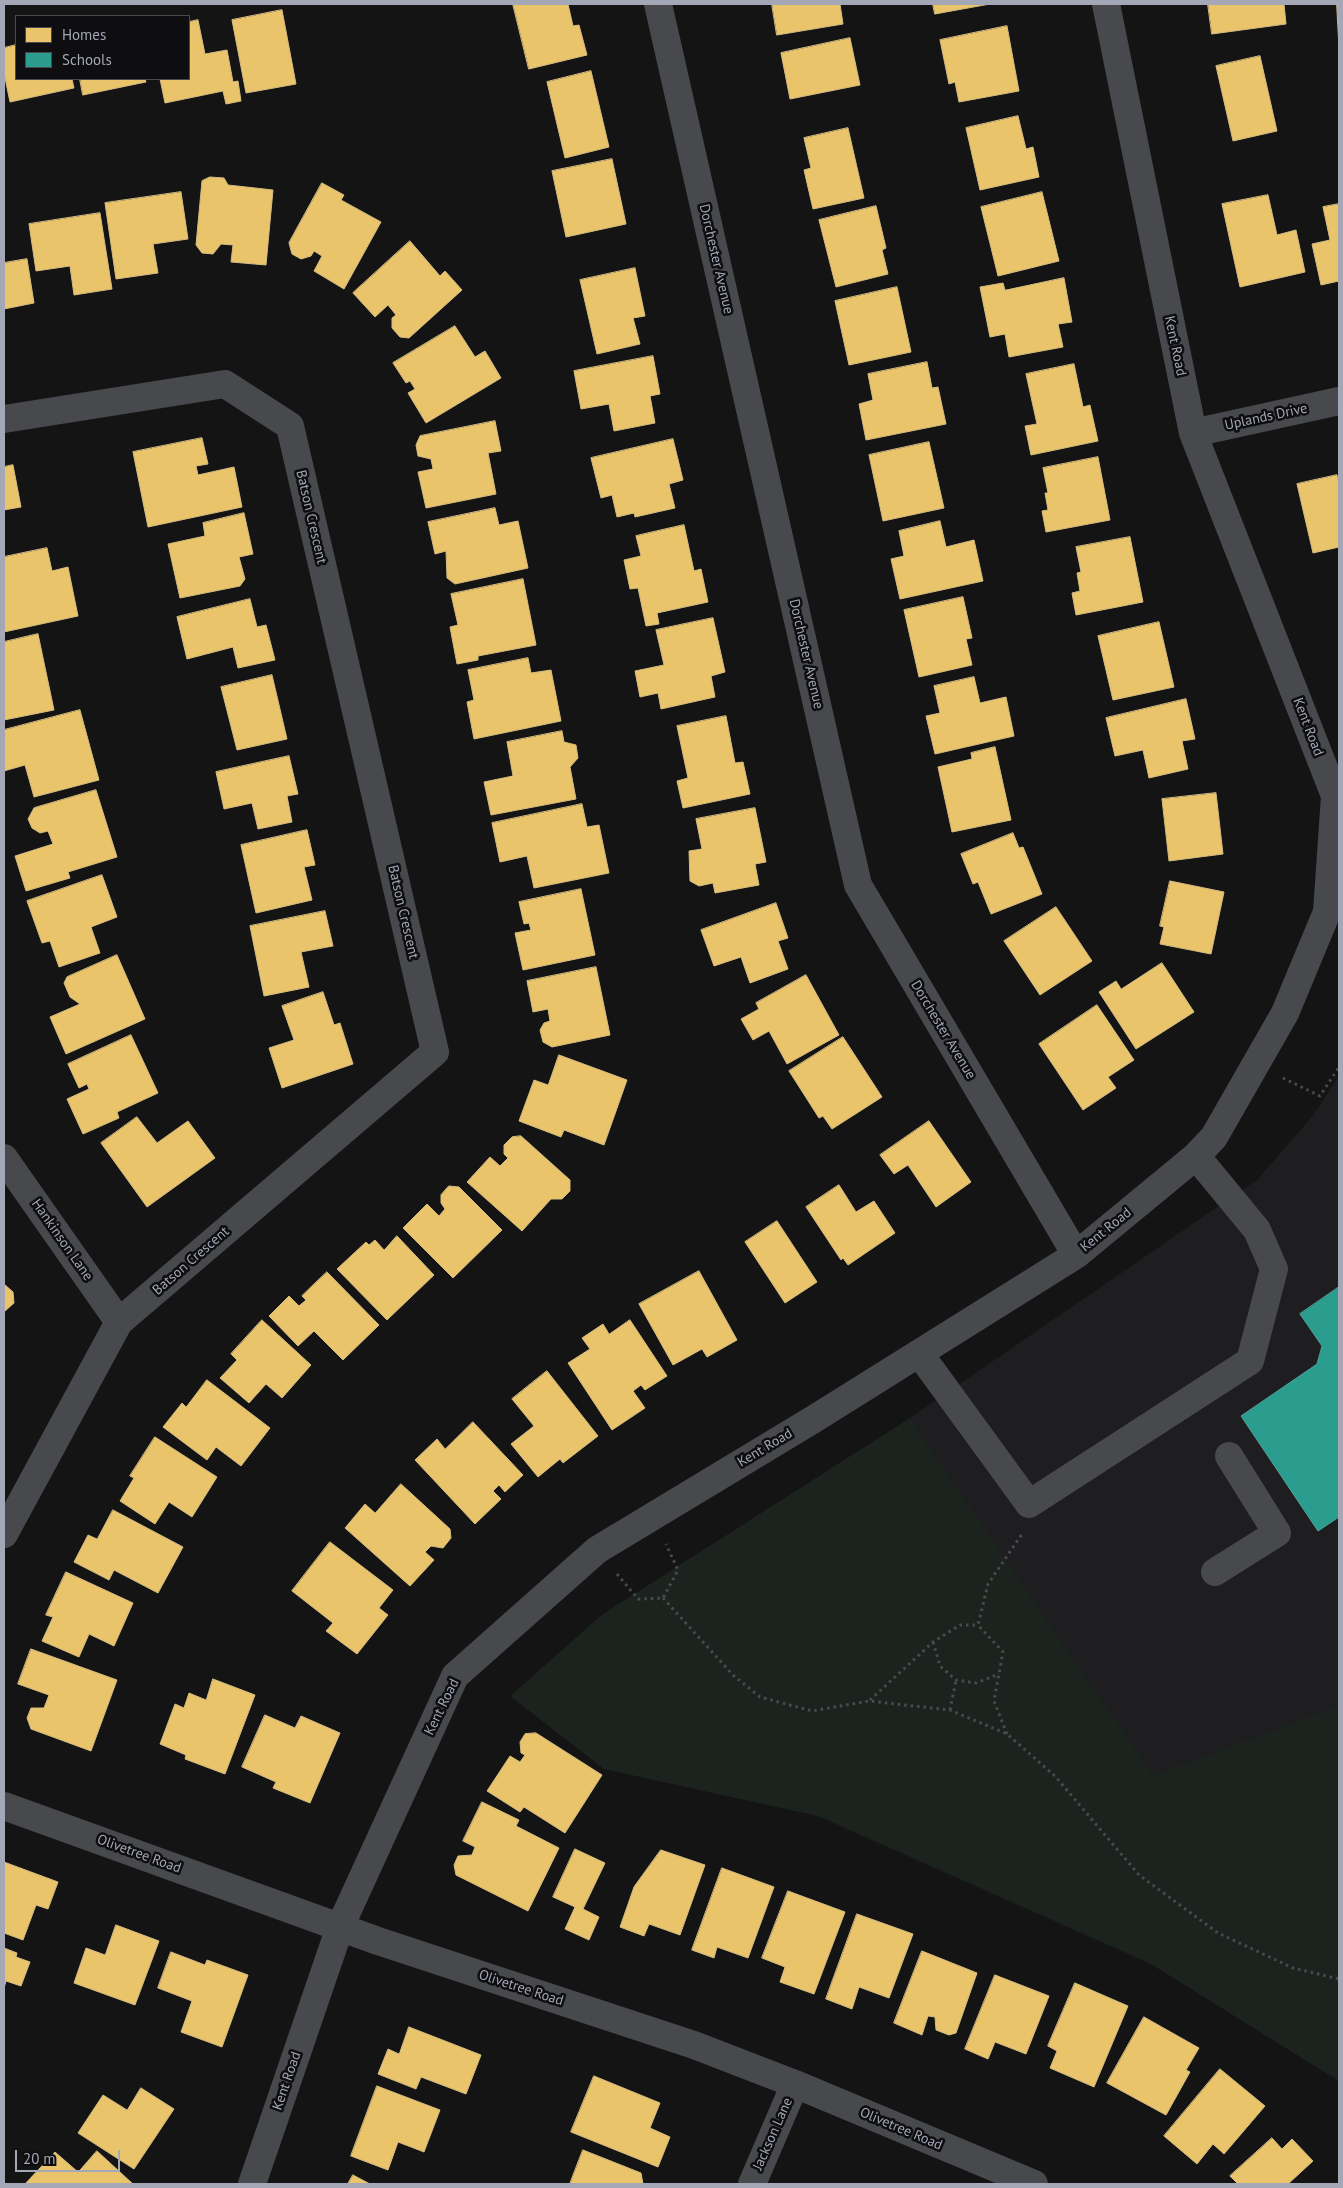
<!DOCTYPE html>
<html>
<head>
<meta charset="utf-8">
<style>
  body { margin:0 }
  #map { position:relative; width:1343px; height:2188px; overflow:hidden; background:#141414; font-family:"PT Sans",sans-serif }
  canvas { display:block }
  .frame { position:absolute; inset:0; border:5px solid #a4a7b6; pointer-events:none }
  .legend { position:absolute; left:15px; top:15px; width:175px; height:65px; box-sizing:border-box; background:#0e0e10; border:1px solid #4a4b52; margin:0; padding:6px 9px; list-style:none; font-size:15px; color:#a4a7b6 }
  .legend li { display:flex; align-items:center; gap:10px; height:25px }
  .legend b { width:25px; border:1px solid #4a4b52 }
  .scale { position:absolute; left:15px; top:2150px; width:105px; height:22px; box-sizing:border-box; border:2px solid #a4a7b6; border-top:0; padding-left:6px; font-size:15px; line-height:18px; white-space:nowrap; color:#a4a7b6; -webkit-text-stroke:4px #0e0e10; paint-order:stroke }
</style>
</head>
<body>
<div id="map">
<canvas width="1343" height="2188"></canvas>
<div class="frame"></div>
<ul class="legend">
<li><b style="height:14px;background:#e9c46a"></b>Homes</li>
<li><b style="height:14px;background:#2a9d8f"></b>Schools</li>
</ul>
<div class="scale">20 m</div>
</div>
<script>
const g = document.querySelector('canvas').getContext('2d');
g.lineJoin = 'round';
function paint(path, color) { g.fillStyle = color; g.fill(path, 'evenodd'); }
function stroke(path, color, width, dash) { g.strokeStyle = color; g.lineWidth = width; g.lineCap = dash ? 'butt' : 'round'; g.setLineDash(dash || []); g.stroke(path); }
function label(font, color, halo, rows, align = 'center') {
  g.font = font + ' "PT Sans",sans-serif'; g.lineWidth = 5; g.setLineDash([]); g.textBaseline = 'middle'; g.strokeStyle = halo; g.fillStyle = color; for (const [text, x, y, turn = 0] of rows) {
    g.save(); g.translate(x, y); g.rotate((+turn || 0) * Math.PI / 180); g.textAlign = isNaN(turn) ? turn : align; if (halo) g.strokeText(text, 0, 0); g.fillText(text, 0, 0); g.restore();
  }
}
paint(new Path2D(`
  M1339 1075V1705L1153 1775 910 1418 1258 1179 1315 1113Z`), '#1e1e20');
paint(new Path2D(`
  M910 1418 1153 1775 1339 1705V2081L1151 1964 818 1816 604 1769 510 1696 603 1614Z`), '#1c231e');
const homes = new Path2D(`
  M513 4H568L573 26 579 25 587 55 529 69Z
  M772 4H840L843 24 777 35Z
  M933 4H990L935 14Z
  M1208 4H1284L1286 24 1212 34Z
  M1337 4H1339V47Z
  M282 10 296 84 246 93 232 20Z
  M198 20 205 54 227 50 233 82 238 81 241 101 226 104 223 91 165 103 160 79H189V22Z
  M1007 26 1019 91 959 102 955 82 949 84 940 40Z
  M850 38 860 85 790 99 781 53Z
  M16 45V79H72L74 88 10 102 4 73V48Z
  M1260 56 1277 131 1233 141 1216 66Z
  M591 71 609 147 565 158 547 82Z
  M80 79H145L146 82 83 95Z
  M1018 116 1026 149 1033 147 1039 177 980 190 966 128Z
  M848 128 864 198 813 209 804 170 811 168 804 138Z
  M612 159 626 224 566 237 552 171Z
  M210 177 224 178 228 185 273 190 266 265 231 262 233 245 221 244 213 254 202 253 196 245 202 181Z
  M322 183 344 195 341 200 381 222 344 289 314 271 322 256 314 251 311 256 301 259 292 254 289 243Z
  M181 192 188 239 153 244 158 273 116 279 105 203Z
  M1042 192 1059 261 998 276 981 207Z
  M1268 195 1277 235 1296 230 1305 272 1240 287 1222 204Z
  M1339 204V281L1321 285 1312 244 1330 240 1323 207Z
  M876 206 886 248 882 250 888 274 836 287 819 220Z
  M100 213 112 289 74 295 70 266 36 271 29 224Z
  M410 241 440 276 445 271 462 290 409 338 400 337 392 328V318L396 315 388 305 375 317 353 293Z
  M27 259 34 303 4 309V263Z
  M635 268 645 316 633 318 640 344 597 354 580 280Z
  M1064 278 1072 322 1058 324 1063 347 1009 357 1005 334 990 337 980 287 1003 283 1005 290Z
  M897 287 911 352 849 365 835 301Z
  M455 326 475 357 485 351 501 378 426 423 408 393 415 389 410 381 406 383 393 363Z
  M653 356 660 394 650 396 655 423 614 431 609 404 581 409 574 371Z
  M927 362 932 388 938 387 946 424 866 440 859 404 873 400 868 374Z
  M1074 364 1083 407 1090 405 1098 441 1031 455 1025 426 1037 424 1026 374Z
  M495 421 501 451 488 453 496 494 426 508 418 472 433 469 431 459 418 456 416 445 420 436Z
  M202 438 208 464 196 466 198 475 234 467 242 507 148 527 133 452Z
  M673 439 683 480 669 484 675 508 635 517 634 513 617 517 612 495 601 498 591 458Z
  M929 442 944 508 883 521 869 455Z
  M1098 457 1110 520 1046 532 1042 511 1048 510 1045 493H1048L1043 468Z
  M13 465 21 507 4 510V467Z
  M1337 475 1339 486V547L1313 553 1297 484Z
  M495 508 499 525 518 521 528 568 455 584 447 578 446 551 435 554 428 522Z
  M244 513 253 554 239 557 245 579 240 586 180 598 168 544 205 536 203 523Z
  M940 521 946 547 974 540 983 581 900 599 891 559 904 556 899 531Z
  M684 525 694 571 701 569 708 602 657 613 659 624 646 626 638 588 630 589 624 560 641 556 636 536Z
  M1130 537 1143 602 1076 615 1072 593 1080 591 1077 573 1081 572 1076 547Z
  M47 548 52 571 68 567 78 616 4 632V557Z
  M523 579 536 645 478 656V660L457 664 450 627 458 625 451 594Z
  M963 597 972 638 966 639 972 665 919 677 904 610Z
  M250 599 257 627 266 625 275 660 238 668 233 647 187 659 177 617Z
  M713 618 725 672 711 676 715 697 661 709 658 693 640 697 635 671 664 665 656 630Z
  M1159 622 1174 687 1113 700 1098 636Z
  M38 634 54 710 4 720V642Z
  M528 658 531 673 551 670 561 721 474 739 467 702 474 700 468 670Z
  M272 675 287 739 237 750 221 687Z
  M974 677 980 703 1006 697 1014 736 935 754 926 716 940 713 934 686Z
  M1186 699 1195 739 1182 741 1188 769 1149 778 1143 750 1115 756 1106 718Z
  M80 710 99 780 34 797 25 765 4 771V730Z
  M726 716 735 763 743 762 750 794 683 808 677 781 688 778 677 726Z
  M562 731 564 742 576 745 578 758 570 767 576 799 491 815 484 782 513 776 507 742Z
  M995 747 1011 820 952 832 938 767 972 759 971 753Z
  M289 756 298 794 287 796 292 822 258 829 252 803 224 809 216 772Z
  M96 790 117 857 68 872 70 878 26 891 15 856 53 844 48 831 40 833 32 828 28 819 34 808Z
  M1216 793 1223 854 1169 861 1162 799Z
  M582 804 587 827 599 825 609 873 534 888 527 856 500 862 492 823Z
  M755 808 766 862 755 864 759 885 715 893 713 883 699 886 690 881 689 851 702 849 696 819Z
  M307 830 315 865 304 867 312 900 256 913 241 845Z
  M1013 833 1019 848 1023 847 1042 894 991 914 978 882 973 884 961 854Z
  M102 875 117 917 91 927 100 953 59 967 50 941 42 943 27 901Z
  M1170 881 1224 892 1211 954 1160 944 1164 927 1160 926Z
  M581 889 595 955 523 970 515 933 531 930 529 923 524 924 519 902Z
  M776 903 788 938 778 941 788 969 750 983 741 957 714 966 701 930Z
  M1056 907 1092 961 1040 995 1004 941Z
  M325 911 333 946 301 952 309 987 264 996 250 926Z
  M117 955 145 1019 66 1054 50 1017 80 1004 70 997 64 983 67 977Z
  M1162 963 1194 1012 1136 1049 1099 992 1116 981 1121 989Z
  M596 967 610 1035 552 1047 543 1042 540 1030 544 1023 550 1021 548 1009 533 1012 527 981Z
  M806 975 839 1035 787 1064 769 1031 753 1040 741 1019 759 1009 756 1003Z
  M323 992 334 1025 340 1023 353 1064 282 1088 269 1048 294 1040 282 1006Z
  M1097 1005 1134 1060 1108 1077 1116 1088 1083 1110 1039 1044Z
  M131 1035 158 1093 117 1112 119 1118 83 1134 67 1099 89 1089 87 1084 79 1088 68 1064Z
  M843 1037 882 1097 832 1129 823 1116 819 1118 789 1071Z
  M559 1055 627 1080 604 1145 564 1130 561 1137 519 1121 534 1080 548 1085Z
  M137 1117 157 1143 188 1121 215 1158 147 1207 101 1143Z
  M929 1121 971 1182 936 1207 908 1165 894 1174 880 1155Z
  M521 1136 570 1180V1191L562 1199H551L522 1231 467 1182 490 1157 500 1166 508 1158 504 1154V1145L512 1137Z
  M839 1185 856 1212 874 1201 895 1233 848 1265 843 1258 841 1260 806 1207Z
  M449 1186 459 1187 502 1230 453 1278 403 1228 427 1204 439 1216 445 1209 441 1203V1195Z
  M777 1221 817 1282 785 1303 745 1242Z
  M397 1236 434 1275 387 1320 337 1269 366 1242 369 1245 375 1240 384 1250Z
  M699 1271 737 1340 707 1357 702 1349 673 1365 639 1304Z
  M327 1272 379 1325 343 1360 314 1331 298 1346 269 1316 289 1296 299 1306 306 1300 302 1296Z
  M4 1284 13 1292 14 1303 4 1312Z
  M262 1320 311 1365 282 1398 266 1384 249 1403 220 1378 237 1360 231 1354Z
  M630 1320 667 1376 645 1390 641 1385 633 1391 645 1408 612 1430 568 1363 590 1349 582 1338 603 1324 609 1334Z
  M547 1371 598 1436 563 1463 560 1459 538 1477 511 1444 534 1426 512 1399Z
  M207 1380 270 1428 241 1466 216 1447 207 1460 163 1427 182 1403 186 1407Z
  M473 1422 523 1475 505 1492 499 1485 493 1491 501 1499 475 1524 415 1460 437 1439 445 1449Z
  M155 1437 217 1477 192 1517 169 1502 155 1524 120 1501 134 1478 130 1476Z
  M401 1484 450 1529 451 1538 443 1548 431 1546 425 1552 434 1560 410 1586 345 1528 365 1504 375 1513Z
  M113 1510 183 1547 158 1593 114 1570 109 1580 74 1562 88 1535 97 1539Z
  M330 1542 393 1590 379 1608 388 1615 357 1654 326 1631 333 1623 292 1591Z
  M66 1572 133 1603 114 1646 89 1634 79 1657 42 1641 53 1617 46 1615Z
  M31 1649 117 1680 91 1751 31 1729 27 1718 31 1708H44L49 1695 18 1684Z
  M213 1679 255 1695 225 1774 185 1759 186 1755 160 1744 175 1704 184 1708 189 1693 206 1700Z
  M265 1715 295 1728 301 1716 340 1733 310 1803 273 1788 276 1782 242 1767Z
  M536 1733 602 1775 565 1833 524 1807 520 1812 487 1791 510 1756 520 1762 525 1755 521 1753 520 1742 525 1734Z
  M482 1802 519 1820 516 1826 559 1848 528 1911 456 1875 454 1865 458 1856 472 1855 475 1847 463 1841Z
  M575 1849 605 1863 583 1909 599 1917 589 1940 565 1929 575 1907 553 1897Z
  M661 1850 705 1865 680 1935 649 1924 644 1936 620 1927 634 1887Z
  M4 1862 58 1882 48 1909 36 1905 23 1940 4 1933Z
  M722 1868 774 1887 748 1958 717 1947 714 1958 692 1950Z
  M788 1891 845 1912 814 1994 780 1982 785 1967 762 1958Z
  M857 1914 913 1934 889 1998 859 1987 852 2009 826 1999Z
  M116 1925 159 1941 135 2005 74 1983 86 1948 105 1955Z
  M4 1948 17 1953 16 1957 30 1962 21 1986 6 1981 4 1988Z
  M922 1951 977 1973 956 2033 949 2035 936 2030 935 2017 928 2016 922 2035 894 2023Z
  M171 1952 205 1965 207 1960 248 1975 222 2047 181 2032 192 2001 158 1988Z
  M995 1975 1049 1996 1026 2054 995 2042 988 2059 965 2049Z
  M1075 1983 1128 2006 1094 2087 1050 2068 1057 2051 1048 2046Z
  M1144 2017 1199 2048 1186 2070 1190 2072 1166 2115 1107 2083Z
  M409 2027 481 2055 466 2094 421 2077 416 2089 378 2074 388 2049 399 2054Z
  M1220 2069 1265 2106 1224 2154 1213 2144 1197 2164 1164 2136Z
  M594 2076 660 2103 650 2128 670 2137 658 2167 571 2132Z
  M377 2086 440 2110 424 2152 398 2142 388 2170 351 2156Z
  M141 2088 174 2109 134 2169 78 2133 103 2095 127 2110Z
  M1272 2138 1282 2149 1292 2139 1313 2161 1288 2184H1238L1230 2176Z
  M583 2150 641 2173 643 2184H570Z
  M97 2151 133 2184H25L55 2152 78 2172Z
  M353 2175 370 2184H348Z`);
paint(homes, '#e9c46a');
stroke(homes, '#d4bb81', 1);
const schools = new Path2D(`
  M1339 1287V1517L1318 1531 1241 1416 1317 1364 1322 1346 1300 1314Z`);
paint(schools, '#2a9d8f');
stroke(schools, '#4fa09b', 1);
stroke(new Path2D(`
  M1283 1078 1320 1096 1339 1067
  M617 1574 638 1599 663 1598 678 1570 666 1544
  M663 1598 733 1675 760 1697 812 1711 869 1701 950 1710 1007 1734 1055 1776 1139 1875 1218 1933 1293 1968 1339 1979
  M933 1642 940 1666 956 1680 976 1683 999 1674
  M870 1700 933 1642 960 1625H978
  M950 1710 956 1680
  M1007 1734 994 1701 1003 1652 978 1625 988 1584 1022 1534`), '#4a4a4f', 3, [2.5, 4]);
stroke(new Path2D(`
  M658 4 858 885 1076 1255
  M4 419 225 384 290 426 435 1052 119 1322 4 1534
  M1193 433 1339 401
  M4 1158 119 1322
  M919 1353 1029 1504 1250 1361 1274 1269 1257 1230 1196 1156
  M1215 1572 1277 1533 1229 1456
  M4 1806 378 1941 694 2045 795 2084 1034 2184
  M252 2184 340 1927 455 1676 597 1550 814 1419 1076 1255 1196 1156 1214 1137 1285 1013 1327 912 1335 796 1193 433 1106 4
  M752 2184 795 2084`), '#48494d', 28);
label('14px', '#a4a7b6', '#0e0e10', [
  ["Dorchester Avenue",716,259,77],
  ["Kent Road",1175,346,78],
  ["Uplands Drive",1266,417,-12],
  ["Batson Crescent",311,517,77],
  ["Dorchester Avenue",806,654,77],
  ["Kent Road",1308,727,69],
  ["Batson Crescent",403,912,77],
  ["Dorchester Avenue",943,1030,59],
  ["Kent Road",1106,1230,-39],
  ["Hankinson Lane",62,1240,55],
  ["Batson Crescent",191,1261,-41],
  ["Kent Road",765,1448,-31],
  ["Kent Road",442,1707,-64],
  ["Olivetree Road",139,1854,20],
  ["Olivetree Road",521,1988,18],
  ["Kent Road",287,2081,-71],
  ["Olivetree Road",901,2129,23],
  ["Jackson Lane",773,2134,-66]
]);
</script>
</body>
</html>
